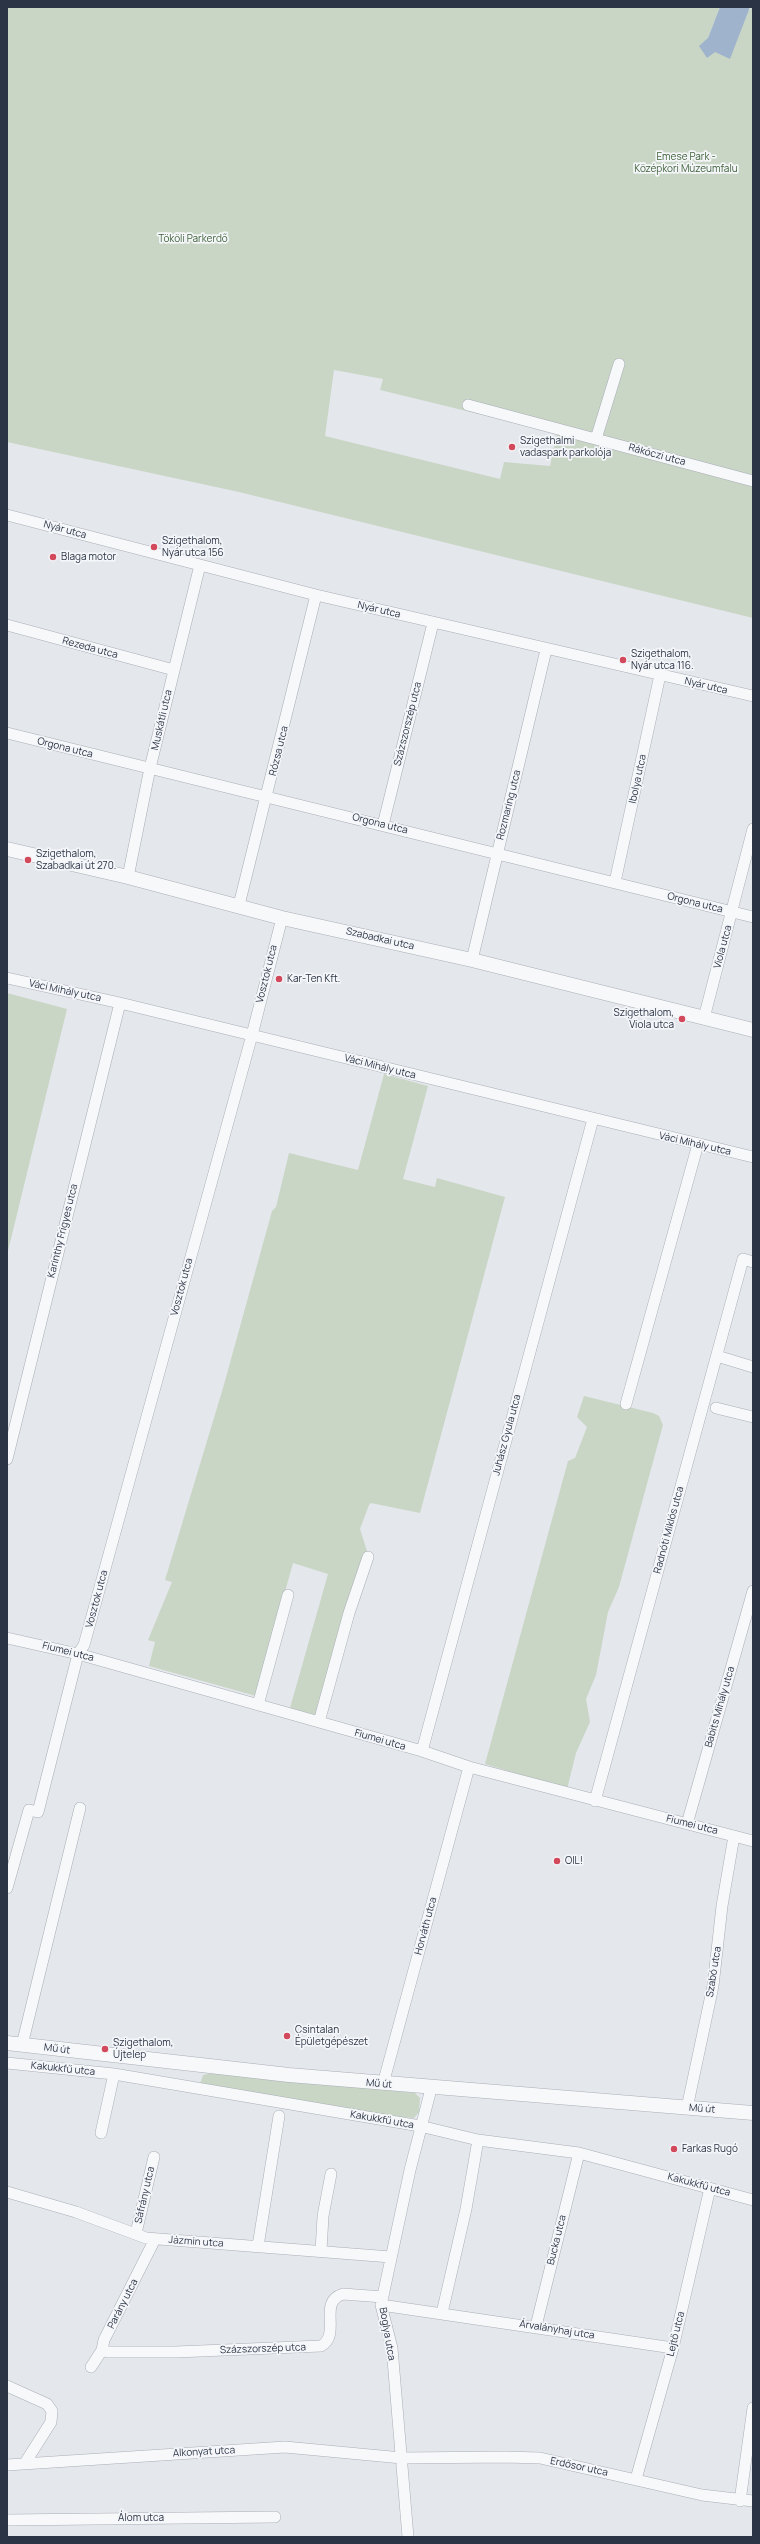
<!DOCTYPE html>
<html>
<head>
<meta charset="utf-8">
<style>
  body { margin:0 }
  #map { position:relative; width:760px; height:2544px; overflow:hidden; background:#e4e7ec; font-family:Manrope,sans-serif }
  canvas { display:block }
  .frame { position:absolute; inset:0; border:8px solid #2b3445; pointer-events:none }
</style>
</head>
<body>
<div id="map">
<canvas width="760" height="2544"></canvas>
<div class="frame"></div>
</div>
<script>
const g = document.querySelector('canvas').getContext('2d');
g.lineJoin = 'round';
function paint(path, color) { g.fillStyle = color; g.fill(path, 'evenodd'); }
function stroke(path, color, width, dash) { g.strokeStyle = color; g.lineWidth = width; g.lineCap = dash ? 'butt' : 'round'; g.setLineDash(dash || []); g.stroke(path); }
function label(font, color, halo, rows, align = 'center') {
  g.font = font + ' Manrope,sans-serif'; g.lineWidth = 3.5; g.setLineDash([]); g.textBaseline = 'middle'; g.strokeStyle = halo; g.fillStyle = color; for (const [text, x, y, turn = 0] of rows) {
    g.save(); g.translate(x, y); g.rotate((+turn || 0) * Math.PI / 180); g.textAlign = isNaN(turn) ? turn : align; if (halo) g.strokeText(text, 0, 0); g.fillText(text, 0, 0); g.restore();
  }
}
paint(new Path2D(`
  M7 7H720L708 38 753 7V618L239 492 7 442ZM334 370 383 379 380 390 557 433 550 466 504 462 500 479 325 436Z
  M7 993 67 1009 7 1255Z
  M384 1074 428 1086 403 1179 435 1187 437 1178 505 1197 420 1513 371 1503 369 1505 360 1529 367 1551 343 1625 320 1716 290 1708 328 1574 293 1563 256 1696 149 1666 155 1642 148 1640 172 1582 165 1580 223 1388 272 1211 276 1207 289 1153 358 1170Z
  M584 1396 653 1413 659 1416 663 1425 619 1587 608 1612 596 1675 586 1699 590 1722 576 1753 567 1789 485 1764 568 1461 575 1458 587 1427 577 1417Z
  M211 2073 415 2093 420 2098 419 2112 414 2118 377 2115 200 2084 203 2075Z`), '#c9d6c5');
paint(new Path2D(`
  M720 7H750L730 59 715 52 707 58 699 46 708 38Z`), '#9fb4cc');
const minor = new Path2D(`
  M468 405 753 481
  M596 439 619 364
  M7 515 316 595 753 696
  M7 625 174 670
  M7 733 753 917
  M383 825 433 623
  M128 877 150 768 200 565
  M615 882 660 675
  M239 905 316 595
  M472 960 546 650
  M7 978 120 1003 753 1157
  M704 1018 753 829
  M717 1356 753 1367
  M626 1404 698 1144
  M716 1408 753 1417
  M7 1459 120 1003
  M7 1638 78 1654 422 1751 469 1767 753 1841
  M258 1705 288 1595
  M319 1722 349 1613 368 1557
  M422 1751 593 1119
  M595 1801 743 1259 753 1262
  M687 1824 753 1591
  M7 1888 29 1810 38 1812 78 1654 84 1645 252 1035 282 918
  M22 2045 80 1808
  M7 2063 114 2074 420 2126 478 2140 579 2153 753 2200
  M383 2084 469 1767
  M687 2108 713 1986 722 1906 734 1836
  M101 2133 114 2074
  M7 2192 76 2212 146 2238 391 2257
  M136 2233 154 2157
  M258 2246 279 2116
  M321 2251 323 2216 331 2174
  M381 2305 673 2348
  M442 2313 466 2209 478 2140
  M536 2326 579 2153
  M102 2350 108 2352H176L321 2346C342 2334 317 2302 343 2294L383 2297
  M91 2367 102 2350 104 2340 155 2239
  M7 2386 47 2404 52 2411 51 2422 25 2463
  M7 2465 285 2447 402 2458 505 2457 540 2458 702 2495 753 2501
  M636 2479 673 2348 710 2188
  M740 2501 753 2408
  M7 2520 275 2517
  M408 2537 392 2348 381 2305 410 2170 431 2089`);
const tertiary = new Path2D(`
  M7 849 128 877 282 918 472 960 753 1030
  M7 2043 289 2075 753 2113`);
stroke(minor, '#a9aeb7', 12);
stroke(tertiary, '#a9aeb7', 15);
stroke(minor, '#f7f8fa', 11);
stroke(tertiary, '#f7f8fa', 14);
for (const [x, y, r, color] of [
  [512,447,4,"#d1495b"],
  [154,547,4,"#d1495b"],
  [53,557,4,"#d1495b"],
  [623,660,4,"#d1495b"],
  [28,860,4,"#d1495b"],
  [279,979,4,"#d1495b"],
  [682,1019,4,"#d1495b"],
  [557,1861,4,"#d1495b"],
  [287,2036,4,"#d1495b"],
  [105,2049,4,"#d1495b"],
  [674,2149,4,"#d1495b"]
]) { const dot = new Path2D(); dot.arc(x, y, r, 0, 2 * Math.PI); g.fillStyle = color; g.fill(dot); stroke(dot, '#f4f6f9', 1.5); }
label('10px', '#3f6138', '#f4f6f9', [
  ["Emese Park -",686,157],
  ["Középkori Múzeumfalu",686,169],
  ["Tököli Parkerdő",193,239]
]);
label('10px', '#2b3445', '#f4f6f9', [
  ["Szigethalmi",520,441],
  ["vadaspark parkolója",520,453],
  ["Szigethalom,",162,541],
  ["Nyár utca 156",162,553],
  ["Blaga motor",61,557],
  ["Szigethalom,",631,654],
  ["Nyár utca 116.",631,666],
  ["Szigethalom,",36,854],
  ["Szabadkai út 270.",36,866],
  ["Kar-Ten Kft.",287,979],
  ["Szigethalom,",674,1013,"right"],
  ["Viola utca",674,1025,"right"],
  ["OIL!",565,1861],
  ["Csintalan",295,2030],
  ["Épületgépészet",295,2042],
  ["Szigethalom,",113,2043],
  ["Újtelep",113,2055],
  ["Farkas Rugó",682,2149]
], 'left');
label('10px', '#2b3445', '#f4f6f9', [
  ["Rákóczi utca",657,455,15],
  ["Nyár utca",65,530,15],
  ["Nyár utca",379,610,13],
  ["Rezeda utca",90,648,15],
  ["Nyár utca",706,686,13],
  ["Muskátli utca",162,720,-77],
  ["Százszorszép utca",408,724,-76],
  ["Orgona utca",65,748,14],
  ["Rózsa utca",279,751,-76],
  ["Ibolya utca",638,779,-78],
  ["Rozmaring utca",509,805,-76],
  ["Orgona utca",380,824,14],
  ["Orgona utca",695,903,14],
  ["Szabadkai utca",380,939,13],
  ["Viola utca",723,947,-75],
  ["Vosztok utca",267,974,-76],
  ["Váci Mihály utca",65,991,12],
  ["Váci Mihály utca",380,1067,14],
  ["Váci Mihály utca",695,1144,13],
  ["Karinthy Frigyes utca",63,1231,-76],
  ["Vosztok utca",182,1287,-75],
  ["Juhász Gyula utca",507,1435,-75],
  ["Radnóti Miklós utca",669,1530,-75],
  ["Vosztok utca",97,1599,-75],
  ["Fiumei utca",68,1652,14],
  ["Babits Mihály utca",720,1707,-74],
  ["Fiumei utca",380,1740,16],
  ["Fiumei utca",692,1825,14],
  ["Horváth utca",426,1926,-75],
  ["Szabó utca",714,1972,-81],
  ["Mű út",57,2049,7],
  ["Kakukkfű utca",63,2069,6],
  ["Mű út",379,2084,5],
  ["Mű út",702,2109,4],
  ["Kakukkfű utca",382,2120,10],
  ["Kakukkfű utca",699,2185,15],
  ["Sáfrány utca",145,2195,-77],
  ["Bucka utca",557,2240,-76],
  ["Jázmin utca",196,2242,4],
  ["Parány utca",123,2304,-63],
  ["Árvalányhaj utca",557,2330,9],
  ["Boglya utca",387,2334,80],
  ["Lejtő utca",676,2334,-76],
  ["Százszorszép utca",263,2349,-2],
  ["Alkonyat utca",204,2452,-3],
  ["Erdősor utca",579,2467,12],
  ["Álom utca",141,2518]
]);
</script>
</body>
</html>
